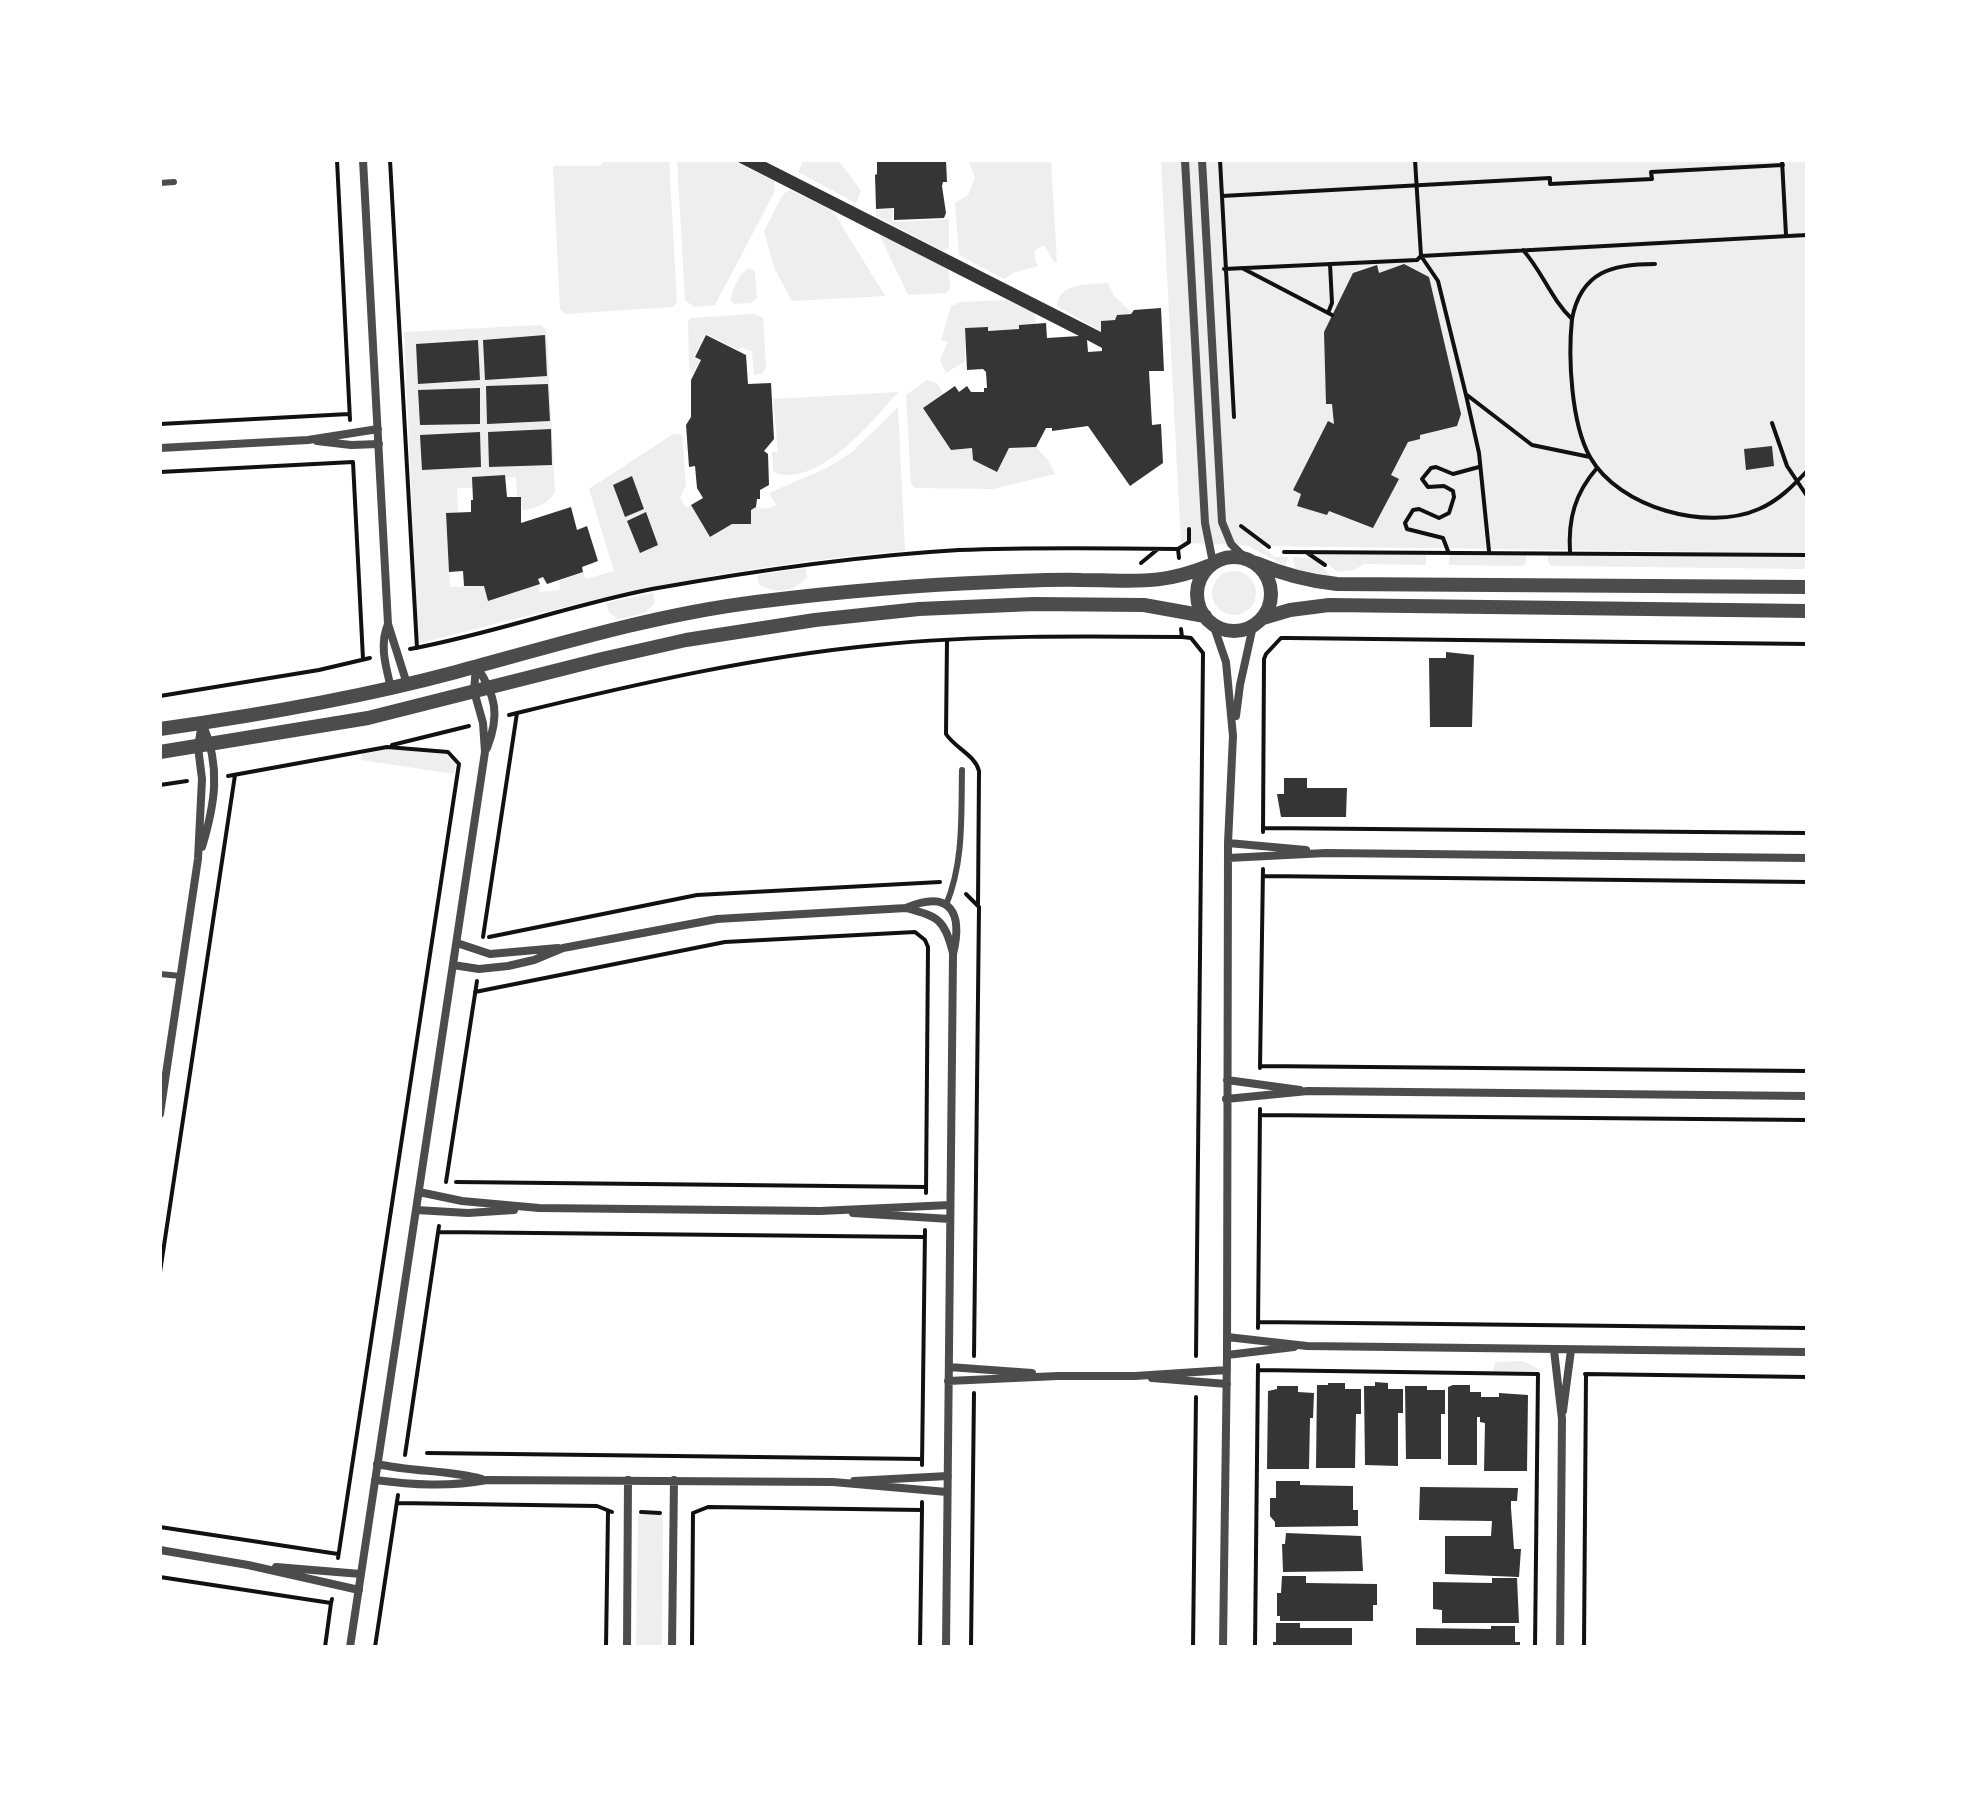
<!DOCTYPE html>
<html>
<head>
<meta charset="utf-8">
<style>
  body { margin:0 }
  #map { position:relative; width:1967px; height:1807px; overflow:hidden; background:#fff; font-family:Lora,serif }
  canvas { display:block }
  .frame { position:absolute; inset:0; border:162px solid #fff; pointer-events:none }
</style>
</head>
<body>
<div id="map">
<canvas width="1967" height="1807"></canvas>
<div class="frame"></div>
</div>
<script>
const g = document.querySelector('canvas').getContext('2d');
g.lineJoin = 'round';
function paint(path, color) { g.fillStyle = color; g.fill(path, 'evenodd'); }
function stroke(path, color, width, dash) { g.strokeStyle = color; g.lineWidth = width; g.lineCap = dash ? 'butt' : 'round'; g.setLineDash(dash || []); g.stroke(path); }
paint(new Path2D(`
  M604 160H669L677 302 673 307 565 314 560 309 553 166H600Z
  M677 160H732L774 181 775 191 715 305 694 307 685 300Z
  M804 160H838L861 191 856 203 798 172Z
  M968 160H1051L1057 262H1054L1045 246C1032 247 1033 256 1038 266L1013 273 1004 279 959 255 955 203 968 195 975 178Z
  M1161 160H1807V553L1261 546 1275 557H1288L1286 566 1246 545 1181 543Z
  M790 190 833 211 885 296 792 301 774 268 764 231 783 194Z
  M893 209 892 222 949 219V248L943 251 876 216V210Z
  M879 234 949 270 950 289 946 293 908 295Z
  M749 268 755 272 757 298 751 303 735 304 731 301C731 291 740 272 749 268Z
  M1108 283 1114 296 1132 313 1117 315 1115 320 1101 321V331L1057 306C1058 282 1090 285 1108 283Z
  M1007 300 1034 313 1036 324 1019 325V329L988 331 987 327 965 328V361L946 373 940 360 948 342 941 340 951 306 961 302Z
  M754 314 763 318 766 367 762 374 754 375 752 352 741 347 739 350 706 334 694 357 700 360 692 375 689 366 688 321 691 318Z
  M541 325 545 328 547 336 555 492C549 504 535 509 522 510L521 497H517L516 477 505 478V475L473 477V488H457L458 513 446 514 450 587 540 584 539 592 560 590 559 581 583 572 586 579 614 571 589 489 673 434 682 435 686 485 680 498 686 508 691 505 711 537 732 524H750L751 510 756 507 766 509 776 505 769 493 827 468 851 453 898 407 905 551C739 564 578 601 418 644L404 332Z
  M927 380 937 383 944 394 951 450 972 448 973 460 997 472 1009 449 1036 447 1048 460 1055 474 993 489 915 488 911 485 906 395Z
  M898 392C873 421 817 490 773 472L772 452H778L773 399Z
  M1426 553V565L1364 564 1354 570 1338 572 1314 554Z
  M1449 553 1526 554V562L1522 566 1449 565Z
  M1548 554 1807 557V569L1552 566 1548 563Z
  M1293 557 1315 559 1331 576 1295 569Z
  M806 568 807 578C803 580 801 583 797 586 785 594 769 590 759 585L757 575Z
  M1212 593a22 22 0 1 1 44 0a22 22 0 1 1-44 0Z
  M653 593 655 603 645 613 618 619 609 612 606 603Z
  M387 749 446 754 456 764 454 774 361 760 362 754Z
  M1523 1361 1542 1371H1493L1495 1362Z
  M638 1515H663L662 1647H636Z`), '#eee');
paint(new Path2D(`
  M734 160H762L1101 332V321L1115 320 1117 315 1131 314 1134 310 1161 308 1164 371H1149L1152 425 1161 424 1163 463 1130 486 1088 426 1052 431V428H1046L1036 447 1009 448 997 472 973 460 972 448 951 450 923 408 955 386 959 392 967 386 971 392H984V388H987L986 372 983 369 967 370 965 328 988 327V331L1019 329V325L1046 323 1047 338 1079 336ZM1087 340 1102 348V351L1088 352Z
  M877 160H946L947 182H943L942 186 946 213 944 218 894 220V208L876 209 875 175 877 174Z
  M1404 264 1429 277 1461 414 1457 426 1420 435V439L1408 442 1391 475 1399 479 1373 528 1329 511 1327 515 1297 506 1301 494 1293 490 1328 421 1334 424 1332 404H1326L1324 332 1353 273 1377 265 1379 273Z
  M545 335 547 376 485 380 483 340Z
  M706 335 746 355 748 384 771 383 774 439 764 451 768 454 769 485 760 490V499H757L756 507 751 510V524H732L710 537 691 505 703 498 697 488 695 466 689 467 686 425 691 417V380L701 360 695 357Z
  M478 340 480 380 418 384 416 344Z
  M548 384 550 421 487 424 486 386Z
  M480 388V424L420 425 418 390Z
  M551 429 552 465 489 467 488 432Z
  M480 432 481 467 422 470 420 435Z
  M1772 446 1774 466 1746 470 1744 449Z
  M505 475 507 497H521V523L571 507 577 530 587 526 598 561 582 567 583 572 547 584 543 577 538 579 540 584 488 601 484 586H464L463 571 449 572 446 513 471 512V500H473L472 477Z
  M632 476 644 509 625 517 613 485Z
  M646 512 658 545 640 553 627 521Z
  M1446 652 1474 655 1472 727H1430L1429 658H1446Z
  M1284 778H1307V788H1347L1346 817H1281L1277 794H1284Z
  M1375 1382 1388 1383V1389H1403V1413H1398V1466L1365 1465 1364 1386H1375Z
  M1328 1383H1345V1389H1361V1414H1356L1355 1468H1316L1317 1385H1328Z
  M1453 1385H1470V1392H1481V1397H1499V1393L1528 1395 1527 1471H1484L1485 1423 1480 1422V1417H1477V1465H1448V1387Z
  M1277 1386H1298V1392L1314 1393 1313 1418H1310L1309 1469H1267L1268 1391 1277 1389Z
  M1405 1386H1427V1390H1445V1414H1441V1459H1406Z
  M1276 1481H1300V1485L1353 1486V1510H1358V1526L1275 1527V1522L1270 1516V1498H1276Z
  M1420 1487 1518 1488 1517 1501H1511V1508L1514 1549H1521L1519 1577 1445 1574V1536H1491L1492 1521 1419 1520Z
  M1286 1533 1361 1536 1363 1571 1283 1572 1282 1544H1285Z
  M1282 1576H1306V1583L1377 1584V1605H1373V1621H1280V1616H1277V1593H1281Z
  M1492 1578H1517L1519 1623H1442V1610L1433 1609V1582L1492 1583Z
  M1276 1623H1300V1628H1352V1647H1273V1642H1276Z
  M1491 1626H1515V1642H1520V1647H1416V1628L1491 1629Z`), '#353535');
stroke(new Path2D(`
  M337 160 350 420
  M390 160 417 648
  M1220 160 1234 417
  M1415 160 1421 256 1438 281 1466 395 1479 453 1489 551
  M1782 160 1786 235
  M1222 196 1550 178V184L1652 179 1651 172 1783 165
  M1523 250C1542 271 1551 299 1572 319 1568 357 1571 423 1590 457 1619 508 1707 532 1759 509 1778 501 1793 486 1807 471
  M1242 268 1332 315
  M1224 269 1417 260 1421 256 1807 235
  M1328 313 1332 303 1330 264
  M1572 319C1581 271 1613 264 1655 264
  M1467 395 1532 445 1590 457
  M1772 423 1787 466 1807 496
  M160 424 349 414
  M160 472 353 462 363 659
  M1241 526 1269 547
  M1178 549 1189 542V529
  M1448 551 1443 538 1407 529 1405 523 1413 510 1419 509 1439 518 1449 513 1454 497 1453 491 1444 486 1428 487 1422 479 1431 468 1436 467 1453 474 1479 467
  M1284 552 1807 555
  M1306 552 1325 565
  M1570 552C1568 519 1575 493 1597 468
  M1141 563 1158 549
  M1181 629 1182 637 1191 638 1203 653 1196 1356
  M1289 638 1807 644
  M947 640 946 734C955 748 975 755 979 771L978 906
  M410 649C492 634 570 605 652 589 753 571 856 556 959 550 1032 547 1105 548 1178 549L1179 558
  M160 696 319 670 370 658
  M517 713C636 684 754 657 877 645 978 635 1080 636 1182 637
  M392 745 469 726
  M228 776 387 747 448 752 459 764 338 1558
  M160 785 187 781
  M1263 828 1807 833
  M1263 832 1264 659 1266 654 1281 638H1289
  M1263 876 1807 882
  M966 894 979 907 974 1356
  M483 937 517 713 509 715
  M489 937 697 895 940 882
  M475 992 725 942 915 932 925 940 928 947 926 1193
  M1260 1066 1807 1071
  M1260 1068 1263 869
  M1260 1115 1807 1120
  M446 1182 477 981
  M456 1182 926 1187
  M439 1232 924 1237
  M160 1272 235 775
  M1258 1322 1807 1328
  M1258 1328 1260 1109
  M1258 1370 1538 1374 1535 1647
  M1585 1374 1807 1377
  M427 1453 922 1459
  M405 1455 439 1226
  M922 1465 925 1230
  M397 1503 597 1506 612 1512
  M641 1512 660 1513
  M693 1513 708 1507 922 1510V1502
  M160 1527 338 1554
  M160 1577 331 1603 332 1599
  M325 1647 331 1603
  M375 1647 398 1495
  M606 1647 608 1512
  M692 1647 693 1513
  M920 1647 922 1510
  M971 1647 974 1393
  M1193 1647 1196 1397
  M1255 1647 1258 1365
  M1584 1647 1586 1374`), '#111', 4);
stroke(new Path2D(`
  M160 183 174 182
  M946 905C964 862 961 816 962 770
  M160 974 181 976`), '#4c4c4c', 6);
stroke(new Path2D(`
  M363 160 388 624 407 684
  M1185 160 1205 523 1213 563
  M1202 160 1222 522 1231 544 1245 558
  M317 441 351 445 379 444
  M160 448 308 440 378 429
  M388 624C379 645 386 667 391 688
  M1213 624 1226 662 1233 736 1228 843 1227 1355 1223 1647
  M477 667C496 696 500 715 487 748
  M1236 716 1240 685 1253 626
  M1228 843 1306 850
  M202 847C215 804 221 767 203 725
  M1228 858 1326 853 1807 858
  M906 908C939 917 944 919 953 953
  M457 943 490 954 558 948
  M453 965 479 969 508 966 534 960 563 948 717 919 906 908C951 889 963 913 953 954L946 1647
  M1227 1080 1300 1090
  M1226 1099 1308 1091 1807 1096
  M160 1114 198 859 202 779 198 747 202 723
  M419 1192 462 1201 539 1208 820 1211 950 1205
  M416 1210 468 1213 514 1210
  M853 1213 950 1219
  M1227 1337 1307 1346 1807 1352
  M1554 1350 1562 1419 1560 1647
  M1227 1355 1294 1347
  M949 1367 1032 1373
  M1152 1378 1227 1384
  M948 1381 1058 1376H1135L1227 1370
  M1563 1411 1571 1350
  M377 1464C413 1472 448 1470 482 1479
  M375 1480C413 1485 449 1487 487 1480L833 1482 947 1492
  M854 1481 948 1476
  M160 1550 248 1565 359 1590
  M276 1567 361 1574
  M350 1647 485 752 483 723 474 691 476 666
  M627 1647 628 1480
  M672 1647 674 1480`), '#4c4c4c', 8);
stroke(new Path2D(`
  M1197 594a37 37 0 1 1 74 0a37 37 0 1 1-74 0Z
  M1256 563C1282 574 1308 581 1337 584L1807 587
  M1263 618 1290 610 1329 605 1807 611
  M160 729C260 715 359 698 456 672 556 645 653 615 756 602 836 592 916 585 996 582 1025 581 1053 579 1081 580 1135 580 1159 586 1211 565
  M160 752 368 718 602 659 686 640 815 620 919 609 1034 604 1144 605 1205 616`), '#4c4c4c', 14);
</script>
</body>
</html>
